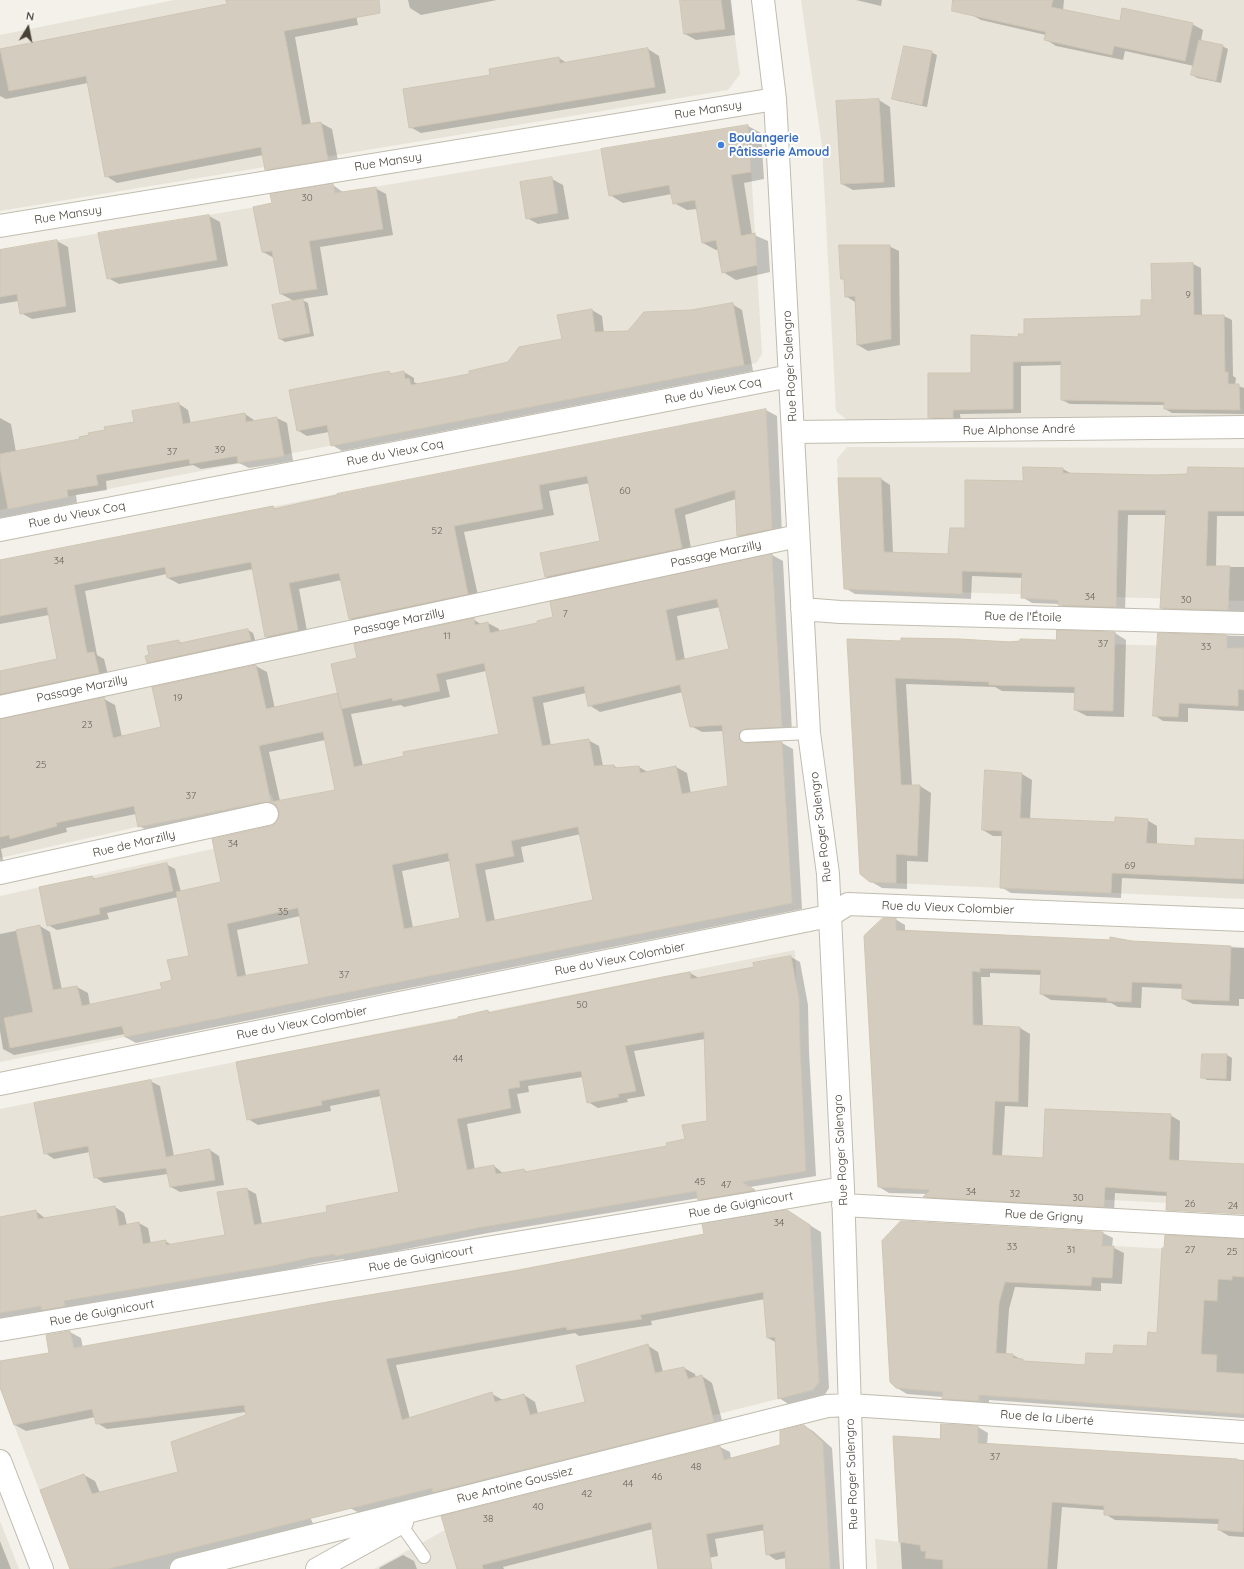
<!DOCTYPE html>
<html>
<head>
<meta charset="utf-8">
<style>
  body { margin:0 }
  #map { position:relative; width:1244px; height:1569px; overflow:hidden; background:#f3f1e9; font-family:Quicksand,sans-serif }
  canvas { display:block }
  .north { position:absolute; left:8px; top:8px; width:40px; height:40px; -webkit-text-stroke:3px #fff; paint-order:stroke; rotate:10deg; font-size:11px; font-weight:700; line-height:16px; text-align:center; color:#474138 }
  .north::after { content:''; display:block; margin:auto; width:14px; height:18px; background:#474138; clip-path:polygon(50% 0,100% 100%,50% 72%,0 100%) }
</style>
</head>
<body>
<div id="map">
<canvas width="1244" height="1569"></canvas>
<div class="north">N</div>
</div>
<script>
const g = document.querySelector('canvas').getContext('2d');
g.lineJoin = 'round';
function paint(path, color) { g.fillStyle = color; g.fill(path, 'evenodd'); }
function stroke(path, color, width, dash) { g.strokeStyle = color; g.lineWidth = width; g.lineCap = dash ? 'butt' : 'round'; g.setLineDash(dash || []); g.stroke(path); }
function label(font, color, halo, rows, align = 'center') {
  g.font = font + ' Quicksand,sans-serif'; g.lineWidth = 4; g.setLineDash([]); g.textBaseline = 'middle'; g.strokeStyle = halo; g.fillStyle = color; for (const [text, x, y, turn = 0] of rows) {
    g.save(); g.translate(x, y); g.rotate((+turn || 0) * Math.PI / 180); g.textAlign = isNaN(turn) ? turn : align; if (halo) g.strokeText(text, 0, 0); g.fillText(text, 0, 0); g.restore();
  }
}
paint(new Path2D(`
  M174 0H730L740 74 728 90 0 211V35Z
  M801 0H1244V419L848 421 836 411 822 146Z
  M743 125 748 131 750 150 762 354 756 363 0 510V250Z
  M758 410 766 415 772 533 0 698V561Z
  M847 447 1244 448V601L851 589 844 584 837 459Z
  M772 552 788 844 170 1028 0 1062V896L280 834 272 795H270V797L0 858V718Z
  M901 638 1244 648V899L870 882 860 874 847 639 900 641Z
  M872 928 1244 947V1207L884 1188 878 1182 864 936Z
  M795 950 806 1171 0 1313V1109Z
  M801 1219 810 1225 819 1382 813 1390 108 1569H70L0 1389V1361Z
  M888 1234 1244 1253V1414L896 1388 890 1382 882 1241Z
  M816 1436 823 1441 829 1569H374L445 1530Z
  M901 1437 1244 1461V1569H877L875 1539 899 1542 893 1443Z
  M0 1521 19 1569H0Z`), '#e7e3d8');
paint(new Path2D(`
  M227 0H369L354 5 358 25 295 37 311 125 321 123 332 129 339 166 277 176 266 169 263 155 117 183 106 176 88 83 6 99 0 96V50L228 5Z
  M408 0H497L421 15 410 8Z
  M681 0H731L735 35 696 40 685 34Z
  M856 0H882L881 6Z
  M973 0H1064L1063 11 1120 23 1192 24 1203 30 1201 41 1222 46 1228 49 1221 83 1197 78 1192 75 1194 66 1125 51 1123 60 1056 46 1045 39 1046 35 981 20 970 14Z
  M648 49 659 56 666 93 421 133 410 127 491 76 490 70 559 58 567 63Z
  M931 52 937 55 927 107 898 101 893 98Z
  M879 100 890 107 895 187 853 190 842 184Z
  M748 126 761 133 764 179 744 183 752 234 768 241 770 272 736 280 723 272 718 250H716L703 243 697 209 687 210 674 203 672 194 623 203 610 195Z
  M552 179 563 185 569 219 538 224 527 218 521 183Z
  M333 185 344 193 375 188 386 194 393 235 320 247 328 295 301 299 308 303 314 336 285 342 280 339 294 301 281 294 274 258 263 252 273 204Z
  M209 216 220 222 228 266 119 284 108 278 100 234Z
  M57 241 68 247 76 312 32 319 21 313 19 301 0 304V251Z
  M889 246 899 251 900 345 868 351 858 345 855 302 846 296 845 281 842 278Z
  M1193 264 1201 268 1202 316H1224L1232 320 1233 376 1236 378 1235 385 1244 388V414L1172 413 1165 409V405L1070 404 1062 400V365L1021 366V413L960 414 961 422H937L929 417 972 374 1020 338 1142 317 1153 301Z
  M732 304 742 310 753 371 342 451 332 445 329 432 307 436 297 430 389 372 393 374 404 372 414 378V382L420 385 471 375 509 363 563 340 559 316 592 310 602 316 604 333 628 332 691 311Z
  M179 404 188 410 191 424 245 414 254 420 255 422 277 418 287 423 293 461 249 468 239 463 201 469 193 465 106 481 107 490 76 495 77 503 0 518V418L11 424 16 452 81 440 135 423Z
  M766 410 777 416 782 535 749 542 738 536 736 499 685 515 692 554 557 583 546 577 601 541 590 483 549 491 554 515 464 532 479 600 361 625 350 619 342 580 299 589 308 636 277 643 266 637 253 569 179 584 168 578 167 574 85 591 97 655 104 659 109 679 0 707V672L58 660 49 615 0 624V561L273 507 276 509 339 496 338 495Z
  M1063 469 1072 474 1156 476 1188 475 1244 469V516H1217L1216 567H1244V615L1170 613 1161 608 1167 515H1128L1125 612 1068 610 1059 604 1032 603 1022 597 1023 578 972 576 971 599 855 594 845 588 881 479 890 485 893 553 949 555 966 529 1024 482Z
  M772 555 783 561 792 732 750 738 749 744 782 743 793 749 802 909 136 1043 125 1037V1034L14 1055 3 1049 0 1031V934L40 926 50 932 62 990 77 987 88 993 90 1005 163 990 173 981 191 957 178 897 107 913 109 919 57 930 48 925 92 877 97 880 166 864 175 869 181 892 222 883 270 827 276 824 280 818V811L278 807H276L150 832 139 826 136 814 66 828 67 832 1 849 4 865 0 866V720L104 699 115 705 122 737 162 727 256 666 267 672 275 709 337 694 359 659 473 619 482 625 488 623 499 629V632L538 624 554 618 551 603ZM720 607 730 649 685 660 677 616ZM486 671 500 735 363 766 351 714 401 705 404 707 450 697 446 680ZM683 692 691 726 702 732 724 731 729 787 691 794 687 773 676 767 648 772 639 767 618 768 614 766H603L599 746 588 740 551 746 543 703 586 693 589 705 600 712ZM325 740 336 791 280 801 269 752ZM581 834 594 901 495 921 485 870 524 862 521 847ZM450 861 461 919 413 928 402 871ZM300 916 310 964 246 976 237 930Z
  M248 630 253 633 256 643 153 665 148 662 178 641 183 644Z
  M1115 633 1126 640 1124 717 1087 716 1075 710 1076 693 1002 691 995 687 906 684 912 786H920L931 793 928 862 907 861V889L882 888 870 881 848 640 1009 643 1057 641Z
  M1159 634 1244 636V711L1188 708V722L1163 721 1154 715Z
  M1022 774 1032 780 1030 819 1116 823 1147 820 1157 826V845L1196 847V839L1244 841V884L1122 878 1121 898 1011 893 1001 887 1003 836H993L983 830Z
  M895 919 905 925V931L1244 948V999H1239V1006L1193 1004 1183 999V989L1142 987 1141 1008 1118 1007 1111 1003 1051 1000 1041 994 1042 975 990 973V977H981L983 1026 1020 1028 1030 1034 1028 1107 1005 1106 1002 1156 1044 1159 1170 1115 1180 1121 1179 1161 1168 1196 1115 1193 1114 1212 934 1202 925 1197 927 1194 889 1193 879 1187Z
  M791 957 800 962 808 1005 809 1052 816 1176 750 1187 763 1196 709 1205 699 1198 488 1233 345 1261 343 1259 319 1263 287 1270 0 1319V1218L36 1211 46 1219 115 1207 124 1213 127 1225 139 1223 148 1228 151 1244 165 1241 172 1245 227 1236 247 1189 256 1194 262 1224 328 1213 400 1193 381 1096 330 1106 331 1111 258 1125 248 1119 460 1019 488 1011 491 1013 690 973 699 978 755 968ZM705 1039 708 1121 686 1140 668 1147 528 1172 524 1170 504 1174 494 1166 475 1170 467 1124 521 1113 517 1094 529 1092 528 1086 583 1077 588 1102 598 1108 628 1102 627 1099 645 1096 634 1051Z
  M1227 1055 1232 1058 1231 1081 1207 1080 1202 1077Z
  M150 1081 160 1086 174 1156 210 1150 219 1156 224 1185 180 1192 171 1187 168 1174 104 1183 95 1177 90 1152 54 1159 45 1153Z
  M798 1218 821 1232 829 1388 824 1396 790 1405 779 1398 777 1343 768 1338 765 1299 651 1321 652 1325 579 1336 575 1333 396 1365 410 1419 492 1394 503 1400 524 1395 535 1402 538 1414 586 1402 647 1345 658 1352 663 1372 684 1368 695 1374 696 1378 702 1376 712 1383 724 1428 361 1514 350 1508 270 1426 314 1526 181 1569H71L84 1475 95 1481 100 1493 179 1473 247 1416 246 1412 107 1429 97 1423 95 1417 26 1431 15 1425 0 1386V1362L50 1354 70 1332 81 1338 83 1348 514 1272Z
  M1103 1233 1113 1238 1112 1247 1124 1253 1122 1284 1101 1283V1291L1015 1287 1009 1309 1006 1355H1013L1026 1362 1086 1366 1114 1355 1148 1348 1158 1334 1244 1254V1418L989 1400V1406L953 1404 943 1397 907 1394 897 1388 883 1241Z
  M804 1426 813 1431 832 1448 840 1569H787L786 1558 776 1560 767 1554 765 1530 715 1539 718 1556 667 1567 653 1529 503 1567 504 1569H458L442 1517 720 1447 730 1452 731 1459 781 1446Z
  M978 1427 988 1433 987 1445 1244 1460V1537L1229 1536 1219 1530V1524L1115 1520 1105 1514V1510L1062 1507 1057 1569H902L894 1437 941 1440Z
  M0 1541 11 1569H0Z
  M403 1555 414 1561 417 1569H380L379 1568Z`), '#0003');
const building = new Path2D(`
  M226 0H379L380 13 284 31 302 125 321 122 328 160 265 170 261 147 105 177 86 76 9 91 0 49 227 4Z
  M680 0H721L725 29 684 34Z
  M953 0H1053L1051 7 1120 21 1122 8 1193 23 1185 61 1114 46 1112 55 1044 40 1046 32 952 11Z
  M1199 40 1223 45 1216 81 1191 75Z
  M904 46 932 51 922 105 892 99Z
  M648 48 655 87 409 128 403 89 490 75 489 69 559 57 560 63Z
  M879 99 884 182 841 184 836 101Z
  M748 125 751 172 731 175 741 236 755 233 757 265 722 273 716 240 702 243 695 200 673 204 669 185 609 196 601 149Z
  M552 177 558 213 526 219 520 182Z
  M333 184 335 193 376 187 383 229 309 241 317 289 280 294 272 251 262 252 253 207 272 203 270 194Z
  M209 215 217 260 107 279 98 233Z
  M57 240 66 306 20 314 17 294 0 297V250Z
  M839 245H890L891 339 857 345 855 296 845 297 844 279H841Z
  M1193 263 1194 315H1224L1225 372H1228V384H1239L1240 410 1164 409V402L1061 400V361L1013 362V409L953 410V418H928V373H971V335L1019 337 1018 334H1024V319L1141 316V300H1152L1151 264Z
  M303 299 310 333 279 339 272 305Z
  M733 303 744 365 331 446 327 425 297 431 289 390 389 371 390 374 404 371 405 379 409 378 411 385 469 374V371L508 362 519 347 562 339 557 315 592 309 595 332 628 331 644 312 691 310Z
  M179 403 183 424 245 413 246 422 277 417 284 456 238 463 237 456 190 464 189 459 96 475 98 485 67 490 68 497 8 509 0 467V454L80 439 79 437 89 435 88 433 105 430 104 427 134 422 132 411Z
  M766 409 772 529 737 536 735 490 674 509 682 548 545 577 540 553 600 541 587 476 539 485 543 509 454 526 468 594 349 619 339 573 289 583 298 630 265 637 251 562 167 578 165 567 74 585 87 653 94 652 99 673 0 694V671L57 659 47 607 0 616V560L273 506 274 509 337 495V494Z
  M1023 467 1063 468V473L1156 475 1187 474 1188 467 1244 468V511H1208L1206 566H1230L1228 610 1160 608 1166 510H1118L1116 607 1058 605V600L1021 598 1022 573 962 571V594L844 589 838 478H881L884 552 948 554 950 528H965V480L1023 481Z
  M772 554 782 727 745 729 740 732 739 737 740 740 746 743 782 742 792 903 125 1037 122 1026 10 1048 4 1018 33 1012 16 930 40 925 53 990 77 986 82 1006 162 989 160 983 172 980 167 960 189 956 176 892 221 882 212 839 270 826 276 823 279 817V812L276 805 270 802H264L138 827 134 806 56 823 57 826 10 839 9 835 0 837V719L104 697 113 738 161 727 152 687 256 665 266 709 338 693 354 767 404 756 403 752 499 734 484 663 436 674 440 691 393 701 392 698 341 709 331 664 357 658 354 644 474 618 475 625 488 622 490 633 537 623V621L553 617 550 602ZM717 599 729 649 676 661 666 610ZM680 685 690 727 722 725 728 786 682 794 676 766 640 773 639 766 614 768V765L594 766 589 739 542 746 532 697 584 686 588 706ZM323 732 335 790 271 802 259 746ZM578 827 593 900 486 922 475 864 514 856 511 841ZM448 853 460 918 404 929 392 865ZM298 908 309 964 237 977 227 924Z
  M248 629 251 640 147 663 145 656 149 655 147 646 179 640V643Z
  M1057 630 1115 632 1113 711 1074 710 1075 687 989 685V682L895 678 901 785H920L917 856 896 854V883L870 882 860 874 847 639 901 641V638L960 639 1009 642 1020 641V639L1056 640Z
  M1158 633 1227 635V648H1244V690L1238 689V706L1179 703 1178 717 1153 716Z
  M985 770 1022 773 1020 818 1115 822V817L1148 819 1146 843 1195 846V838L1244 840 1243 879 1112 873 1111 893 1000 888 1002 831 982 830Z
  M167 863 173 891 99 908 100 914 47 926 39 887 92 876 93 879Z
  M883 918H896V930L1110 940V937L1132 941 1231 946 1229 1001 1182 999V984L1132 982 1131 1002 1107 1001V998L1040 994 1041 970 980 968V972L972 971 973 1025 1020 1027 1018 1102 995 1101 992 1155 1043 1158 1045 1109 1171 1114 1169 1160 1244 1164V1214L1166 1210 1167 1192 1105 1187 1104 1207 923 1197 930 1190 878 1187 864 936Z
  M791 956 799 999 800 1046 806 1171 742 1182 755 1190 698 1200 696 1191 478 1228 335 1256V1254L309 1258 277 1265 64 1301 65 1306 42 1310 41 1306 0 1313V1217L36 1210 38 1219 115 1206 119 1226 139 1222 143 1244 166 1240V1245L225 1235 217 1192 247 1188 254 1225 327 1212 326 1206 399 1192 379 1089 321 1101 322 1105 247 1120 236 1062 458 1019V1017L488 1010V1013L663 977 690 972 691 979 754 967 753 963ZM704 1032 707 1121 682 1125 685 1139 666 1143 667 1146 525 1172 524 1169 496 1174 494 1165 467 1170 457 1119 511 1108 508 1089 520 1087 519 1081 581 1071 587 1103 619 1097 618 1094 636 1091 625 1046Z
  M1202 1054H1227L1226 1079 1201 1078Z
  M151 1080 166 1157 210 1149 215 1180 170 1187 166 1168 94 1178 88 1146 44 1154 34 1103Z
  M787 1210 810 1225 819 1382 813 1390 778 1399 775 1337 767 1338 763 1292 640 1315 642 1319 567 1330 566 1327 386 1359 402 1420 492 1392 495 1402 524 1394 530 1415 585 1402 576 1366 648 1344 655 1373 684 1367 688 1379 702 1375 714 1422 433 1492 432 1488 108 1569H70L40 1490 84 1474 92 1494 178 1472 171 1442 246 1415 244 1405 96 1424 92 1409 14 1425 0 1387V1361L49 1353 46 1335 70 1331 74 1348 327 1302 514 1271 704 1234 702 1224Z
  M901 1221 1103 1232 1102 1246H1114L1112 1278 1092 1277 1091 1286 1005 1282 999 1303 996 1353 1013 1354V1358L1023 1359V1361L1085 1365 1086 1353 1113 1354 1114 1345 1147 1346 1148 1332 1157 1333 1162 1248H1164L1165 1235 1244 1239V1277L1232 1276V1280L1218 1279 1217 1301 1204 1300 1201 1354 1217 1355 1216 1372 1244 1374V1414L979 1395V1401L942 1399 943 1392 896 1388 890 1382 882 1241Z
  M941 1424 978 1426V1443L1237 1459V1460L1244 1461 1243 1532 1218 1530 1219 1519 1104 1515V1506L1052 1502 1047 1569H943V1560L925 1558 926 1551H921L920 1545 899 1542 893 1436 940 1439Z
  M804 1425 823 1442 830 1569H786L785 1551 766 1555 763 1524 706 1534 712 1569H658L651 1522 482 1565 483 1569H457L441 1516 720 1446 724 1460 780 1445V1431Z`);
paint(building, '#d4cdbf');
stroke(building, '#cfc5b3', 1);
const service = new Path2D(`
  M746 736 809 733
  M400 1523 424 1557`);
const minor = new Path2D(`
  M763 0 775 99 809 733 828 874 843 1188 855 1569
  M0 226 775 99
  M793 432 1244 427
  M0 530 790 376
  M802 609 840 612 1244 623
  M0 707 798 536
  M0 873 267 814
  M0 1084 829 916 848 904 1244 920
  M843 1205 1244 1227
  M0 1330 843 1188
  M0 1461 42 1569
  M181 1569 827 1406 850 1405 896 1408 1244 1432
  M317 1569 402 1522`);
stroke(service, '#c1bcaf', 14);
stroke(minor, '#c1bcaf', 24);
stroke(service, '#fff', 12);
stroke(minor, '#fff', 22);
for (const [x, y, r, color] of [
  [721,145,4,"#3f7fe0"]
]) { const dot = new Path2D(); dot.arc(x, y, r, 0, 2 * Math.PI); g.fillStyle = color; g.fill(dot); stroke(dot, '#fff', 1.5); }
label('10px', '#6a645a', null, [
  ["30",307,198],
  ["9",1188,295],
  ["39",220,450],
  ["37",172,452],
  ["60",625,491],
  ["52",437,531],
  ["34",59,561],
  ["34",1090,597],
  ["30",1186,600],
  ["7",565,614],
  ["11",447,636],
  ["37",1103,644],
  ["33",1206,647],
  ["19",178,698],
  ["23",87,725],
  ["25",41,765],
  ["37",191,796],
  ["34",233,844],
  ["69",1130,866],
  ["35",283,912],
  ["37",344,975],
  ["50",582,1005],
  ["44",458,1059],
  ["45",700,1182],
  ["47",726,1185],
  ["34",971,1192],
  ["32",1015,1194],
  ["30",1078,1198],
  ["26",1190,1204],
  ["24",1233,1206],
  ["34",779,1223],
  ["33",1012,1247],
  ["31",1071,1250],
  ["27",1190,1250],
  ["25",1232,1252],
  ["37",995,1457],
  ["48",696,1467],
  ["46",657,1477],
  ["44",628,1484],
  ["42",587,1494],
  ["40",538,1507],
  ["38",488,1519]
]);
label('12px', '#474138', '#fff', [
  ["Rue Mansuy",708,110,-9],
  ["Rue Mansuy",388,162,-9],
  ["Rue Mansuy",68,215,-9],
  ["Rue Roger Salengro",790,366,-93],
  ["Rue du Vieux Coq",713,391,-11],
  ["Rue Alphonse André",1019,430,-1],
  ["Rue du Vieux Coq",395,453,-11],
  ["Rue du Vieux Coq",77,515,-11],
  ["Passage Marzilly",716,554,-12],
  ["Rue de l'Étoile",1023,617,1],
  ["Passage Marzilly",399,622,-12],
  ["Passage Marzilly",82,689,-12],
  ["Rue Roger Salengro",821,827,-97],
  ["Rue de Marzilly",134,844,-13],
  ["Rue du Vieux Colombier",948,908,2],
  ["Rue du Vieux Colombier",620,959,-11],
  ["Rue du Vieux Colombier",302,1023,-11],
  ["Rue Roger Salengro",841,1150,-93],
  ["Rue de Guignicourt",741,1205,-10],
  ["Rue de Grigny",1044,1216,3],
  ["Rue de Guignicourt",421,1259,-10],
  ["Rue de Guignicourt",102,1313,-10],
  ["Rue de la Liberté",1047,1418,4],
  ["Rue Roger Salengro",852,1474,-92],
  ["Rue Antoine Goussiez",515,1485,-14]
]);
label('bold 12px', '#366cbe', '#fff', [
  ["Boulangerie",729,138],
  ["Pâtisserie Amoud",729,152]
], 'left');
</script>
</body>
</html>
